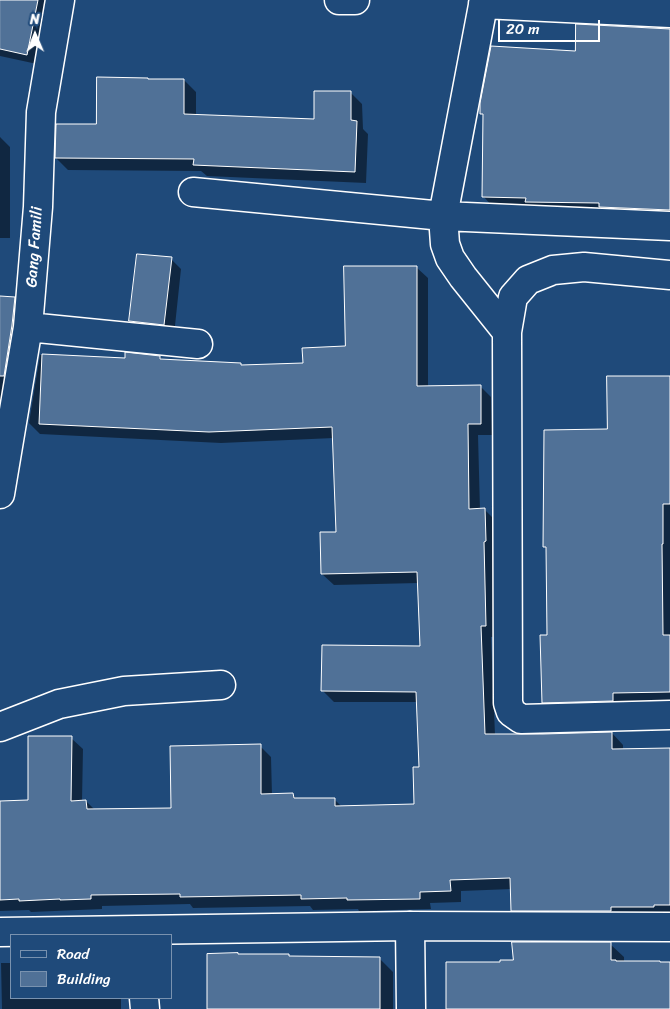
<!DOCTYPE html>
<html>
<head>
<meta charset="utf-8">
<style>
  body { margin:0 }
  #map { position:relative; width:670px; height:1009px; overflow:hidden; background:#1f4a7a; font-family:Sriracha,sans-serif }
  canvas { display:block }
  .legend { position:absolute; left:10px; top:934px; width:162px; height:65px; box-sizing:border-box; background:#1f4a7a; border:1px solid #7992af; margin:0; padding:6px 9px; list-style:none; font-size:15px; color:#fff }
  .legend li { display:flex; align-items:center; gap:10px; height:25px }
  .legend b { width:25px; border:1px solid #7992af }
  .north { position:absolute; left:10px; top:10px; width:50px; height:50px; -webkit-text-stroke:4px #1f4a7a; paint-order:stroke; rotate:359deg; font-size:14px; font-weight:700; line-height:20px; text-align:center; color:#fff }
  .north::after { content:''; display:block; margin:auto; width:18px; height:22px; background:#fff; clip-path:polygon(50% 0,100% 100%,50% 72%,0 100%) }
  .scale { position:absolute; left:498px; top:20px; width:102px; height:22px; box-sizing:border-box; border:2px solid #fff; border-top:0; padding-left:6px; font-size:15px; line-height:18px; white-space:nowrap; color:#fff; -webkit-text-stroke:4px #1f4a7a; paint-order:stroke }
</style>
</head>
<body>
<div id="map">
<canvas width="670" height="1009"></canvas>
<ul class="legend">
<li><b style="height:6px;background:#1f4a7a"></b>Road</li>
<li><b style="height:14px;background:#507197"></b>Building</li>
</ul>
<div class="north">N</div>
<div class="scale">20 m</div>
</div>
<script>
const g = document.querySelector('canvas').getContext('2d');
g.lineJoin = 'round';
function paint(path, color) { g.fillStyle = color; g.fill(path, 'evenodd'); }
function stroke(path, color, width, dash) { g.strokeStyle = color; g.lineWidth = width; g.lineCap = dash ? 'butt' : 'round'; g.setLineDash(dash || []); g.stroke(path); }
function label(font, color, halo, rows, align = 'center') {
  g.font = font + ' Sriracha,sans-serif'; g.lineWidth = 5; g.setLineDash([]); g.textBaseline = 'middle'; g.strokeStyle = halo; g.fillStyle = color; for (const [text, x, y, turn = 0] of rows) {
    g.save(); g.translate(x, y); g.rotate((+turn || 0) * Math.PI / 180); g.textAlign = isNaN(turn) ? turn : align; if (halo) g.strokeText(text, 0, 0); g.fillText(text, 0, 0); g.restore();
  }
}
paint(new Path2D(`
  M0 0H56L37 64 0 56Z
  M670 57V220L493 207 483 196 484 116 481 113Z
  M184 80 196 92V116L316 120 350 92 362 104 363 129 368 134 366 183 207 176 201 171 68 170 56 158 97 126Z
  M0 137 10 147V238H0Z
  M171 259 181 269 174 335 141 331 130 321Z
  M416 267 428 278V387L480 386 491 397 492 435H478L480 510H485L496 521 497 637H491L495 735 612 733 623 745V750L670 749V918L524 921 513 910 512 889 461 891V902L430 903 431 909 359 911 358 909 313 910 310 906 193 908 190 904 102 906V909L31 912 29 910 0 911V803L29 801 71 738 83 749 82 801H86L95 810 173 809 260 746 271 757 272 795H293L298 800 334 799 342 807 416 806 420 768 418 702H334L323 691 421 647 419 583 334 585 322 574 337 533 334 438 221 443 40 434 29 423 40 355 126 359 160 357 163 361 241 364 242 366 304 364 347 348Z
  M0 297 14 298 26 310 0 479Z
  M670 377V702L554 713 544 702 548 636V550L545 547 608 430Z
  M610 944 624 957V962H670V1009H448L501 963Z
  M290 957 379 958 393 972V1009H208Z
  M1 963H11V998H121V1009H2Z`), '#0007');
const building = new Path2D(`
  M0 0H38L27 55 0 49Z
  M576 24 670 29V210L599 207V203L525 202 526 198 482 197 483 114H480V103L491 46 575 51Z
  M97 77 148 78V79H184V114L314 119V91H351V120L357 121 355 172 193 165 194 159 55 158 56 124H96Z
  M137 254 172 257 164 325 129 321Z
  M344 266H417V386L481 385V424H468L469 509 485 508 486 541 484 542 486 626H481L485 734H543L612 732V749L670 748V905H654V907H611V911H511L510 878 450 880 451 891 420 892V899L347 900V898L301 899V895L180 897V894L91 895V899L60 900V899L19 901V899L0 900V801L28 800V736H72L71 801 86 800 87 809 171 808 170 746 261 744V794L293 793 294 798H335V806L414 804 413 767H419L416 692 321 691 322 645 420 646 417 572 321 574 320 532H336L332 427 209 432 39 424 42 354 125 358V352L160 356V359L241 363V365L303 363 302 348 345 346Z
  M0 296 15 297 12 325 4 376H0Z
  M607 376H670V504H663V544H662L663 635H670V692L613 693V701L542 703 540 635H547L546 547H543L544 430 607 429Z
  M512 942H611V960H616V961H660V962H670V1009H446V962H500V960H513Z
  M238 953V954H289V956L380 957V1009H207V954Z`);
paint(building, '#507197');
stroke(building, '#fff', 1);
const minor = new Path2D(`
  M339 0H355
  M484 0 443 216 445 244 450 258 463 277 507 332
  M483 4 670 13
  M193 192 443 216 670 226
  M670 275 584 267 553 270 528 280 513 297 507 332 508 703 511 712 521 719 670 715
  M28 327 198 344
  M0 494 28 327 38 207 41 112 60 0
  M0 727 59 704 124 691 221 685
  M410 926 411 1009
  M0 932 410 926 670 927
  M144 998 145 1009`);
stroke(minor, '#fff', 31);
stroke(minor, '#1f4a7a', 28);
label('16px', '#fff', '#1f4a7a', [
  ["Gang Famili",35,247,-86]
]);
</script>
</body>
</html>
